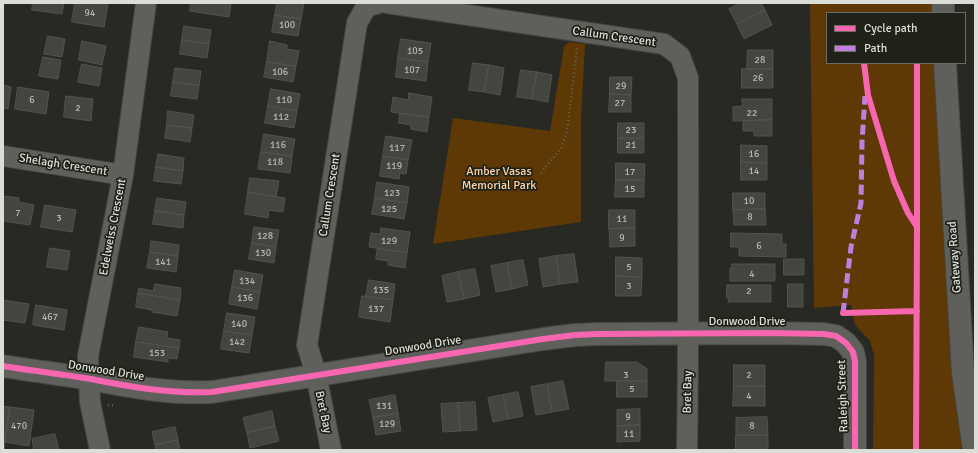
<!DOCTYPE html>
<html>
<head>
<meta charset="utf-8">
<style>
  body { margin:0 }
  #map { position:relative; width:978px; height:453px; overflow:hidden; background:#282923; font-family:Signika,sans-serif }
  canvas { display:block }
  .frame { position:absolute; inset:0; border:4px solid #dbddd7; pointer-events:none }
  .legend { position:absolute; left:826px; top:12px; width:140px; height:52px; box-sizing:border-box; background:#1f2218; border:1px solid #6a6d64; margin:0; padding:5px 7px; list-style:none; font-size:12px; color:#dbddd7 }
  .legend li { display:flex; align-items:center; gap:8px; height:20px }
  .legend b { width:20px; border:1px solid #6a6d64 }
</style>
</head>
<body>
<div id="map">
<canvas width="978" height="453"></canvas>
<div class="frame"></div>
<ul class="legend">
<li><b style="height:5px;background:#f766af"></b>Cycle path</li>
<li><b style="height:5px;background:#c07fdc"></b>Path</li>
</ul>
</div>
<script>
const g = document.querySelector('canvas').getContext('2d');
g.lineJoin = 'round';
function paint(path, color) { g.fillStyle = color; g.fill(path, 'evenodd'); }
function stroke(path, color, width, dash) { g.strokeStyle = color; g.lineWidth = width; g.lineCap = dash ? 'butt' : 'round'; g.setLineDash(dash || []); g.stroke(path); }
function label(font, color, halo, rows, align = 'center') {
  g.font = font + ' Signika,sans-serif'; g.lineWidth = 3.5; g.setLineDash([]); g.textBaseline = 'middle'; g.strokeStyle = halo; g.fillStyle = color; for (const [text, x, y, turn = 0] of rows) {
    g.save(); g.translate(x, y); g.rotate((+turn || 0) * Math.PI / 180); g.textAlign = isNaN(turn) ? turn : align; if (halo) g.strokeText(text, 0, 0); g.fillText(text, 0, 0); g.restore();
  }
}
paint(new Path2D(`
  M810 3H935L936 13H827V63H936L961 407V450H873L874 355 870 341 855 325 851 305 814 308Z
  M569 42 585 44 581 119V222L433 244 453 118 550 131 564 47Z`), '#5f3905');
const building = new Path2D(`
  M33 3H64L62 14 32 10Z
  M75 3 108 4 104 27 72 22Z
  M191 3H231L229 17 190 11Z
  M277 3H304L301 19 275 15Z
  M741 3H761L765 10 737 24 729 9Z
  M765 10 772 25 744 39 737 24Z
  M275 15 301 19 298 36 272 32Z
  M184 26 211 30 209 44 182 40Z
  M48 36 65 39 62 57 44 54Z
  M401 39 431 43 428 62 398 58Z
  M182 40 209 44 207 58 180 54Z
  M82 41 106 46 102 65 79 60Z
  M270 41 287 45V49L299 51 296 66 267 62Z
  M748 50H773V69H747Z
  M43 57 61 60 58 79 39 76Z
  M398 58 428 62 426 81 396 77Z
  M267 62 296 66 293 82 264 77Z
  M473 63 489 65 484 92 469 90Z
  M82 64 102 68 99 86 78 82Z
  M489 65 504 68 500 95 484 92Z
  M175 68 201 71 199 85 173 82Z
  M742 69H773V88H742Z
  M521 70 537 72 532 99 517 97Z
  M537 72 552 75 548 102 532 99Z
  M610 77H632L631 95 610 94Z
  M173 82 199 85 197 99 171 96Z
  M3 85 11 87 8 109 3 108Z
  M18 87 49 92 46 114 15 109Z
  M271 89 300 94 297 111 268 106Z
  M409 93 432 97 429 117 391 112 393 97 408 100Z
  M610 94 631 95V112H609Z
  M66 96 93 99 91 121 64 117Z
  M742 99H772V120L733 121V107L743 106Z
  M268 106 297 111 294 128 265 123Z
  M168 111 194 115 192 128 167 125Z
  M400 113 429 117 427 132 411 129V125L399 123Z
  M772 120V136H754V131H743V121Z
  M618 123H644V138H618Z
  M167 125 192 128 190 142 165 138Z
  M264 134 295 139 292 156 261 152Z
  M386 136 412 140 408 160 383 156Z
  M618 138H644V153H618Z
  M741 145 767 146V163L741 162Z
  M261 152 292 156 290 173 258 169Z
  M158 154 184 158 183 171 156 167Z
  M383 156 408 160 406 174 400 173 399 179 380 176Z
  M741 162 767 163V180H741Z
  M616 163 645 164 644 180H616Z
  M156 167 183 171 181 184 154 181Z
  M250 178 279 181 276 197 248 192Z
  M616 180H644V197H615Z
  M377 182 409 187 407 203 375 198Z
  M248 192 285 198 283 212 269 210 268 218 245 214Z
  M733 193H765V209L733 210Z
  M3 196 19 198V202L34 205 30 225 3 221Z
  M157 198 186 202 184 215 155 211Z
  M375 198 407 203 404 219 372 214Z
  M45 205 76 210 72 232 41 227Z
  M765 209 766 225H734L733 210Z
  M609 210H635V228L609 229Z
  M155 211 184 215 183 228 153 224Z
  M254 227 279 230 276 247 252 243Z
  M381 228 410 232 407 253 369 247 371 233 380 234Z
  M635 228V246L610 247 609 229Z
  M731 233 782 234V244H786V257L739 256V247H731Z
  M151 241 179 245 178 256 150 252Z
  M252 243 276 247 274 263 249 259Z
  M50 248 70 251 67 270 47 267Z
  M378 248 407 253 405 268 388 265V261L376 259Z
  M150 252 178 256 176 272 147 268Z
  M574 254 578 282 560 284 556 256Z
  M556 256 560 284 543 287 539 259Z
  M616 257 642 258V277L616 276Z
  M784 259H804V275H784Z
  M523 260 528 285 512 289 507 263Z
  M507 263 512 289 496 292 491 266Z
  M732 264H775V281H730V268H732Z
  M475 269 480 295 464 299 458 272Z
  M235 270 263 275 260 292 232 287Z
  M458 272 464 299 447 302 442 276Z
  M616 276 642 277 641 296H616Z
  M369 280 395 284 393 300 366 296Z
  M155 284 181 288 180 300 138 293 139 288 153 291Z
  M788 284H803V307H788Z
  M727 285H771V302H728L729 298H727Z
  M232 287 260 292 257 309 229 304Z
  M138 293 180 300 177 316 152 312V310L136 307Z
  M362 296 393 300 390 322 359 317Z
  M3 300 29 304 25 323 3 320Z
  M36 305 67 310 64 330 33 325Z
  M227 313 255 317 252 335 224 331Z
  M139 327 168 332 167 338 180 340 179 348 136 342Z
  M224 331 252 335 249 353 221 349Z
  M136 342 179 348 177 359 168 358V362L134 357Z
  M606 362H637L647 369V381H605Z
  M734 365H765V386H734Z
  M563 381 569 409 552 412 547 384Z
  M617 381H647V397H617Z
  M547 384 552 412 536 415 531 387Z
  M734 386H765V406H733Z
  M518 392 523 416 508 419 503 395Z
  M395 395 398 413 373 418 369 400Z
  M503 395 508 419 493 422 488 398Z
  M475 402 477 430 460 431 458 403Z
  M458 403 460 431 443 432 441 404Z
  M3 406 10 407 4 450H3Z
  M10 407 34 410 29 446 5 442Z
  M640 409V425L617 426V410Z
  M272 411 275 426 247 433 243 418Z
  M398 413 401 431 376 435 373 418Z
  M767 417 768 435H736V418Z
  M640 425V441L617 442V426Z
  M275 426 279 441 250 448 247 433Z
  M175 427 178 440 155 445 152 432Z
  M55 434 59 450H34L32 439Z
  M736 435H768V450H736Z
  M178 440 180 450H156L155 445Z`);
paint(building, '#434541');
stroke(building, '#51534f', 1);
const street = new Path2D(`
  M387 3 664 44 680 56 688 78C688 202 689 326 687 450
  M3 156 123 175
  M100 450 90 402 88 356 123 175 146 3
  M331 450 316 374 307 345 357 23 366 7 379 3`);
const secondary = new Path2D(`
  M943 13V3
  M945 63 963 373 974 450
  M3 366C32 371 62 374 91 379 130 387 171 394 212 392L543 339 575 335 598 334 769 333 824 334 836 336 846 343 853 352 855 361V450`);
stroke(street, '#454641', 22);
stroke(secondary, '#454641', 24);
stroke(new Path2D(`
  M541 173 561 148 567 132 577 48
  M108 405 116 406`), '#646561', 2.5, [1, 3]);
stroke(street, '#5f605c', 20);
stroke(secondary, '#5f605c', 22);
stroke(new Path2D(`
  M843 313 851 247 861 203 862 142 865 96`), '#c07fdc', 5, [10, 5]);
stroke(new Path2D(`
  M864 63 868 95 894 181 908 213 917 227 916 450
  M917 227V63
  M843 313 917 311
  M3 366C32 371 62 374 91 379 130 387 171 394 212 392L543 339 575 335 598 334 769 333 824 334 836 336 846 343 853 352 855 361V450`), '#f766af', 6);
label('10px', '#b5b7b2', null, [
  ["94",90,13],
  ["100",287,25],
  ["105",415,51],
  ["28",760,60],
  ["107",412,70],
  ["106",280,72],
  ["26",758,78],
  ["29",621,86],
  ["6",32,100],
  ["110",284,100],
  ["27",620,103],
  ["2",78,108],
  ["22",752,113],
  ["112",281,117],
  ["23",631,130],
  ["116",278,145],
  ["21",631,145],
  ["117",397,148],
  ["16",754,154],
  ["118",275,162],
  ["119",394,166],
  ["14",754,171],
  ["17",630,172],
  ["15",630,189],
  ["123",392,193],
  ["10",749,201],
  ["125",389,209],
  ["7",18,213],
  ["8",750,217],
  ["3",59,218],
  ["11",622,219],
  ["128",265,236],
  ["9",622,238],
  ["129",389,241],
  ["6",759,246],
  ["130",263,253],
  ["141",163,262],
  ["5",629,267],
  ["4",752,274],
  ["134",247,281],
  ["3",629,286],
  ["135",381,290],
  ["2",749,291],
  ["136",245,298],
  ["137",376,309],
  ["467",50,317],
  ["140",239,324],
  ["142",237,342],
  ["153",157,353],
  ["3",626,375],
  ["2",749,375],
  ["5",632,389],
  ["4",749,396],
  ["131",384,406],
  ["9",628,417],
  ["129",387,424],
  ["470",19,426],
  ["8",752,426],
  ["11",629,434]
]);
label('12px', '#dbddd7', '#1f2218', [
  ["Callum Crescent",614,37,8],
  ["Shelagh Crescent",63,165,9],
  ["Callum Crescent",330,195,-81],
  ["Edelweiss Crescent",113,227,-79],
  ["Gateway Road",955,257,-94],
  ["Donwood Drive",747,322],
  ["Donwood Drive",423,346,-9],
  ["Donwood Drive",106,371,9],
  ["Bret Bay",688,392,-89],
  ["Raleigh Street",843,396,-92],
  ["Bret Bay",323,412,78]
]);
label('12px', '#ffd3a8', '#1f2218', [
  ["Amber Vasas",499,172],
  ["Memorial Park",499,186]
]);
</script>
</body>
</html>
